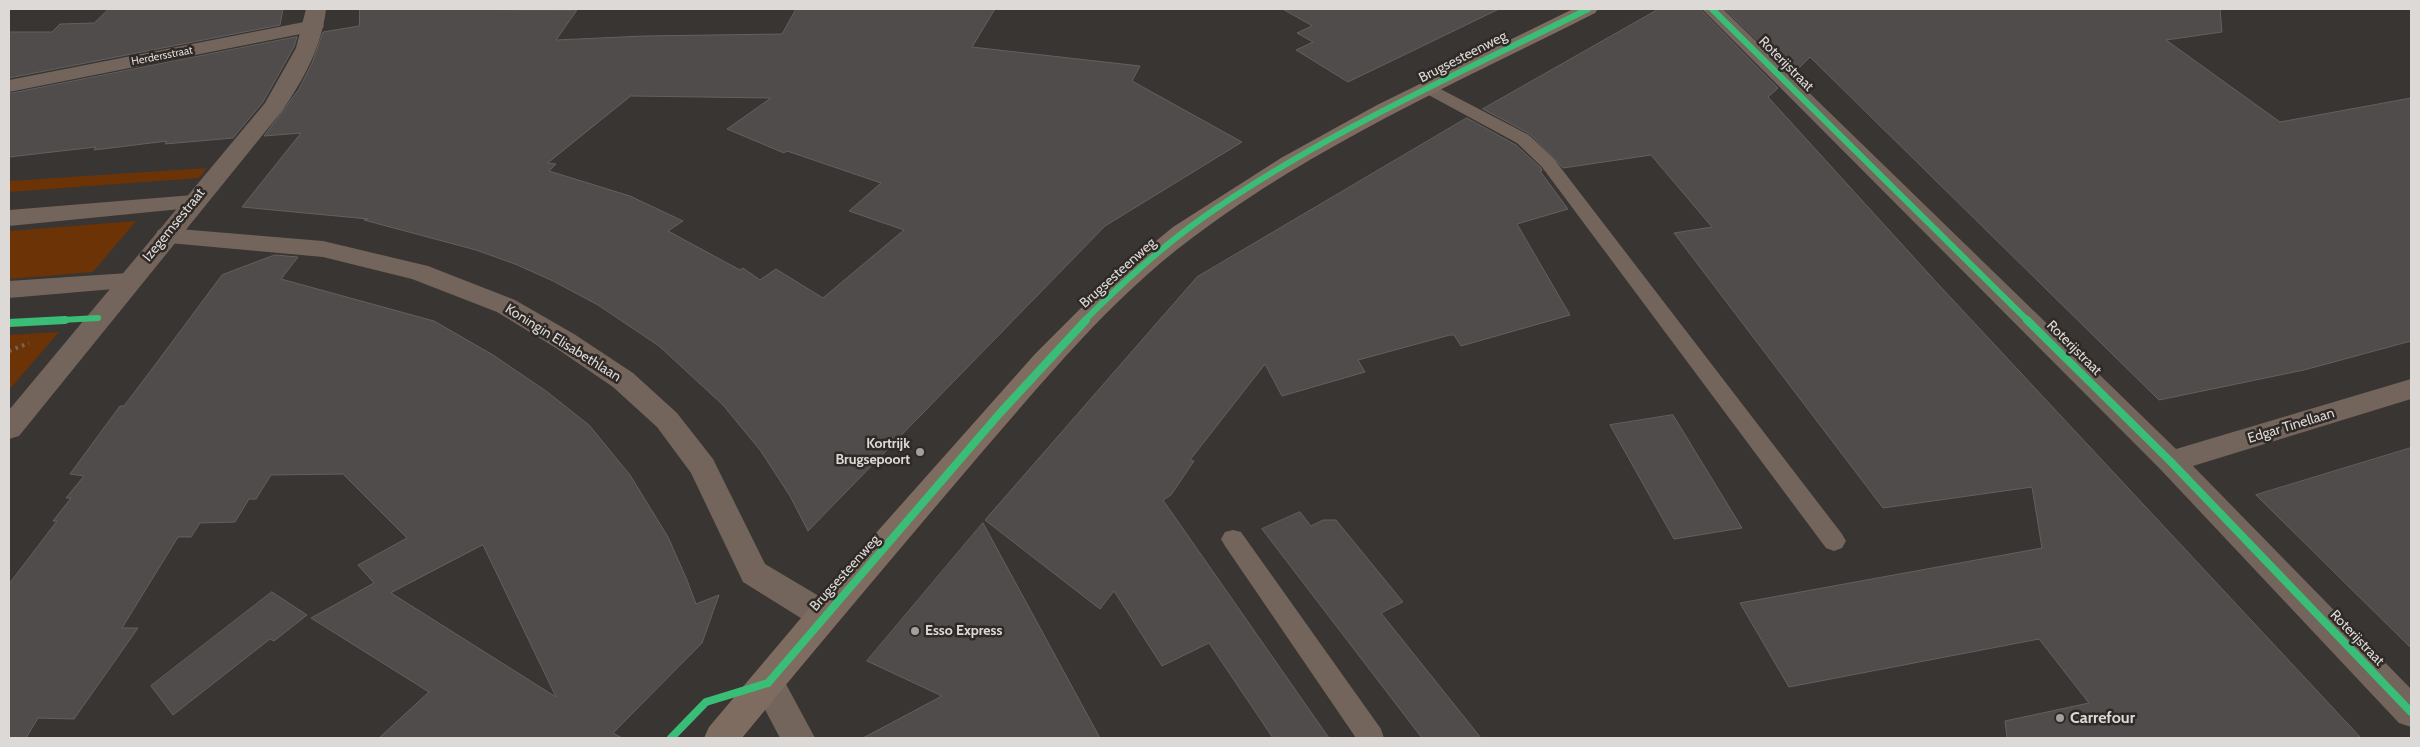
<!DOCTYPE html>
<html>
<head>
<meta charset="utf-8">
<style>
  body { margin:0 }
  #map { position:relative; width:2420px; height:747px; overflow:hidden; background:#383533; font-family:Cabin,sans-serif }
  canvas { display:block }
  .frame { position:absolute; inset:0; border:10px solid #dcd9d7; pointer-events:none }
</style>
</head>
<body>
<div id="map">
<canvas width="2420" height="747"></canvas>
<div class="frame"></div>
</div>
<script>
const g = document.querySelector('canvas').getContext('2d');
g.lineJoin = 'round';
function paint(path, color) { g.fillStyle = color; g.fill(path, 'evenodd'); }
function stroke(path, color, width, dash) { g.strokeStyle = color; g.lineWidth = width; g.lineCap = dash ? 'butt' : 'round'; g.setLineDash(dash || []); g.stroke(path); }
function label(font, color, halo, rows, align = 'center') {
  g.font = font + ' Cabin,sans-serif'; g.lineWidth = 5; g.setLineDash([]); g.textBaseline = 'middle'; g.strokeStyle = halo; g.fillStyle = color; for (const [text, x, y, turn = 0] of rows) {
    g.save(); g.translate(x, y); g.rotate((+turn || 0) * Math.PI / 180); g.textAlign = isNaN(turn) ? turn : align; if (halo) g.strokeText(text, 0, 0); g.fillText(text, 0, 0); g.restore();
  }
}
paint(new Path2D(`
  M207 168 199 178 9 192V181Z
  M136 221 93 272 9 279V231Z
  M59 332 9 390V335Z`), '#6c3307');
const building = new Path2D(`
  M109 9H283L280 25 9 78V32H52L60 24 94 23Z
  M360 9 577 10 556 40 644 36 782 34 796 9H995L972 47 1140 66 1132 81 1242 142 1105 226 808 531 790 496 760 450 723 405 659 346 598 305 553 281 515 264 476 250 364 220 368 219 242 207 301 133 264 136 299 89 312 63 323 32 359 26ZM631 96 771 98 727 129 784 153 787 151 881 183 849 211 904 230 823 298 776 269 760 280 743 268 740 270 668 231 683 221 630 196 549 171 556 164 548 163Z
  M1283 9H1499L1348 82 1296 50 1313 42 1297 33 1312 26Z
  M1659 9H1700L1778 88 1768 97 1938 284 2361 738H2007L2005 721 2089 703 2039 639 1789 687 1740 603 2042 548 2032 487 1883 508 1674 233 1712 227 1651 155 1563 168 1530 134 1483 109Z
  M1725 9H2220L2222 32 2166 40 2280 122 2411 98V341L2304 370 2159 400 1810 57 1793 74Z
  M297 37 294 47 263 102 233 138 165 144 167 141 94 150 96 147 9 157V94Z
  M1467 118 1516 145 1541 168 1542 171H1540L1568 209 1517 224 1570 315 1461 346 1454 335H1450L1358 360 1365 372 1282 396 1265 364 1190 460 1194 461 1171 495 1163 500 1329 738H1273L1209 643 1162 666 1114 591 1100 609 985 520 1197 277Z
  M275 255 298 257 281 279 434 321 493 355 546 391 589 425 630 475 668 537 687 580 696 604 719 595 702 643 613 733 622 738H379L429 692 311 618 374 583 358 565 407 538 343 474 271 475 256 499H249L235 522 200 523 191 537H178L122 628H138L74 719 38 718 26 738H9V584L57 521H53L71 498H66L84 476 70 474 120 406H124L158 361 222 275ZM483 545 556 697 391 593Z
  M1673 415 1742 528 1674 539 1610 425Z
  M2411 448V648L2256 495Z
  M1300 512 1311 526 1323 520H1336L1403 602 1381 613 1481 738H1422L1262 529Z
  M983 523 1100 738H863L942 696 867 661Z
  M272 592 307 615 274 641 270 639 173 715 151 686Z`);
paint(building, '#4f4c4b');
stroke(building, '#63605e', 1);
stroke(new Path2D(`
  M9 351 29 343`), '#716761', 4, [2.5, 4.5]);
paint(new Path2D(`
  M1429 83 1529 135 1554 159 1842 534 1846 541 1842 548 1834 551 1826 548 1542 167 1517 143 1423 92 1421 88 1423 84Z
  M1233 530 1241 532 1381 729 1384 738H1356L1225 546 1221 539 1225 532Z`), '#74655c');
paint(new Path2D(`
  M1702 9H1723L2176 449 2411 379V399L2193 466 2411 689V727L2399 723 2161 470Z
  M314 20 321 22 324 26 321 30 9 92V80Z
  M193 195 201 197 205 202 201 207 9 226V210Z
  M167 228 323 241 428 266 515 300 574 334 633 373 677 413 713 459 765 564 834 605 839 615 834 625 823 629 812 625 743 582 691 473 657 427 613 387 556 348 497 312 412 279 323 257 158 242 155 236 158 230Z
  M128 273 137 275 141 281 137 287 9 298V281Z
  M768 668 780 673 815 738H780L751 683 756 673Z`), '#74655c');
paint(new Path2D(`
  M306 9H326C322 46 303 81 282 111L19 436 9 439V410L265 103 296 48Z`), '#74655c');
paint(new Path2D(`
  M1573 9H1598L1595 13C1458 82 1315 145 1192 238 1109 300 1044 381 977 458 898 551 819 644 742 738H704L709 727 812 605 1035 354 1109 280 1173 227 1281 158 1377 105Z`), '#7f6c61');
stroke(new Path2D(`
  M1712 9 2028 321
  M43 321 98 318
  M1084 321C1121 284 1159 249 1201 219 1320 135 1458 74 1588 9`), '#3abd76', 6);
stroke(new Path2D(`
  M2027 320 2171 462 2411 712
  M9 323 65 320
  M768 683 1000 413 1086 320
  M671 738 706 702 768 683`), '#3abd76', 8);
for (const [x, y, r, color] of [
  [920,452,5,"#a3a09e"],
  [915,631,5,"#a3a09e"],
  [2060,718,5,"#a3a09e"]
]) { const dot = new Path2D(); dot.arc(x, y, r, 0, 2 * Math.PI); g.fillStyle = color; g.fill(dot); stroke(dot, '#302a27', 2); }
label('11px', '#dcd9d7', '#302a27', [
  ["Herdersstraat",162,56,-11]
]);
label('14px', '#dcd9d7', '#302a27', [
  ["Brugsesteenweg",1463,57,-27],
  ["Roterijstraat",1786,64,45],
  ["Izegemsestraat",174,225,-51],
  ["Brugsesteenweg",1118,273,-42],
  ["Koningin Elisabethlaan",563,343,32],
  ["Roterijstraat",2074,348,45],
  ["Edgar Tinellaan",2291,426,-17],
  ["Brugsesteenweg",845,573,-48],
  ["Roterijstraat",2357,638,46]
]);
label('bold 14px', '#dcd9d7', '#302a27', [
  ["Kortrijk",910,444],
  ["Brugsepoort",910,460],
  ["Esso Express",925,631,"left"]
], 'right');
label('bold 16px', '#dcd9d7', '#302a27', [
  ["Carrefour",2070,718]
], 'left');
</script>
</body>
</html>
